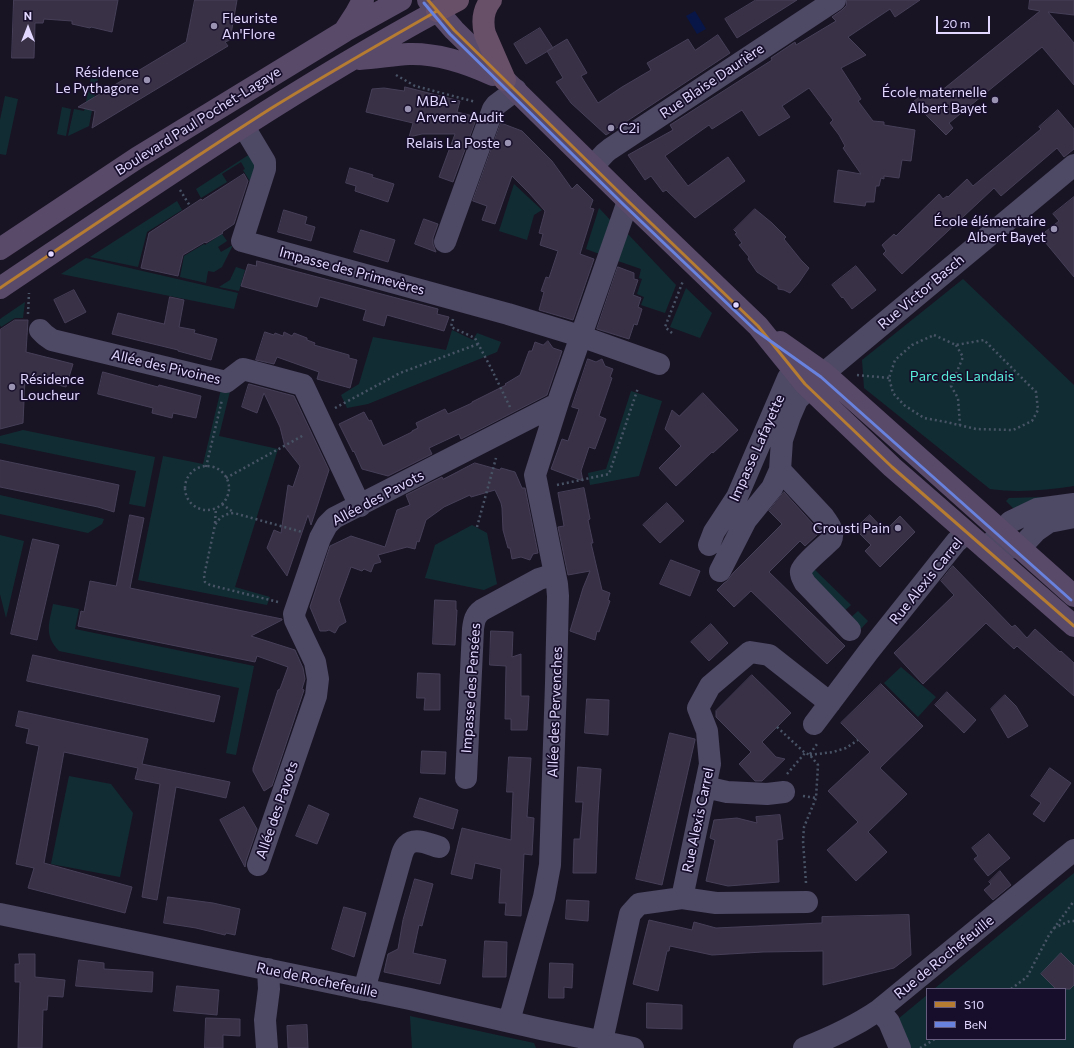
<!DOCTYPE html>
<html>
<head>
<meta charset="utf-8">
<style>
  body { margin:0 }
  #map { position:relative; width:1074px; height:1048px; overflow:hidden; background:#191424; font-family:Commissioner,sans-serif }
  canvas { display:block }
  .legend { position:absolute; left:926px; top:988px; width:140px; height:52px; box-sizing:border-box; background:#160e2a; border:1px solid #675e7f; margin:0; padding:5px 7px; list-style:none; font-size:12px; color:#e1d7ff }
  .legend li { display:flex; align-items:center; gap:8px; height:20px }
  .legend b { width:20px; border:1px solid #675e7f }
  .north { position:absolute; left:8px; top:8px; width:40px; height:40px; -webkit-text-stroke:3px #160e2a; paint-order:stroke; rotate:0deg; font-size:11px; font-weight:700; line-height:16px; text-align:center; color:#e1d7ff }
  .north::after { content:''; display:block; margin:auto; width:14px; height:18px; background:#e1d7ff; clip-path:polygon(50% 0,100% 100%,50% 72%,0 100%) }
  .scale { position:absolute; left:936px; top:16px; width:54px; height:18px; box-sizing:border-box; border:2px solid #e1d7ff; border-top:0; padding-left:5px; font-size:12px; line-height:14px; white-space:nowrap; color:#e1d7ff; -webkit-text-stroke:3px #160e2a; paint-order:stroke }
</style>
</head>
<body>
<div id="map">
<canvas width="1074" height="1048"></canvas>
<ul class="legend">
<li><b style="height:5px;background:#b57c32"></b>S10</li>
<li><b style="height:5px;background:#6882de"></b>BeN</li>
</ul>
<div class="north">N</div>
<div class="scale">20 m</div>
</div>
<script>
const g = document.querySelector('canvas').getContext('2d');
g.lineJoin = 'round';
function paint(path, color) { g.fillStyle = color; g.fill(path, 'evenodd'); }
function stroke(path, color, width, dash) { g.strokeStyle = color; g.lineWidth = width; g.lineCap = dash ? 'butt' : 'round'; g.setLineDash(dash || []); g.stroke(path); }
function label(font, color, halo, rows, align = 'center') {
  g.font = font + ' Commissioner,sans-serif'; g.lineWidth = 3.5; g.setLineDash([]); g.textBaseline = 'middle'; g.strokeStyle = halo; g.fillStyle = color; for (const [text, x, y, turn = 0] of rows) {
    g.save(); g.translate(x, y); g.rotate((+turn || 0) * Math.PI / 180); g.textAlign = isNaN(turn) ? turn : align; if (halo) g.strokeText(text, 0, 0); g.fillText(text, 0, 0); g.restore();
  }
}
paint(new Path2D(`
  M91 78 98 79 89 126 68 136 74 109 84 111Z
  M5 96 18 99 6 155 0 154V120Z
  M62 107 71 109 66 136 57 134Z
  M250 154 255 165 251 183 243 170 245 169 241 162 222 174 227 182 201 198 196 189Z
  M514 184 542 210 534 215 527 240 499 231Z
  M177 201 182 210 147 232 138 267 90 257Z
  M599 208 613 223 602 255 586 249Z
  M626 232 676 285 665 313 641 305 644 297 637 294 642 279 639 278 641 269 618 261Z
  M222 234 227 241 218 247 221 252 233 245 222 267 214 272 208 271 206 283 180 277 184 256 204 244 205 245Z
  M86 258 238 293 234 309 61 274Z
  M236 267 245 270 239 291 219 287 230 280Z
  M963 279 1074 385V486C1046 490 1018 493 990 489L864 388 862 360Z
  M686 288 712 313 700 338 670 327Z
  M25 302 23 318H15L1 327 0 325V319Z
  M452 330 473 340 477 333 501 342 497 352 368 404 347 408 341 395 359 384 373 337 446 350Z
  M222 385 231 387 219 436 278 449 235 587 270 597 267 605 138 580 163 456 203 464Z
  M631 391 662 401 639 476 590 485 588 473 606 469Z
  M23 430 155 457 145 507 129 504 136 471 0 443V436Z
  M0 495 104 519 102 524 88 533 0 514Z
  M1044 497 1017 512 1006 501 1009 498Z
  M472 525 487 533 497 584 484 590 425 578 435 545Z
  M0 535 24 541 6 618 0 594Z
  M813 568 851 605 842 613 805 576Z
  M53 604 79 609 75 629 254 666 236 755 226 753 239 688 59 651C44 635 49 624 53 604Z
  M858 611 868 621 860 630 849 619Z
  M901 667 936 697 918 717 884 683Z
  M69 776 111 784 133 813 120 877 51 864Z
  M1074 873V1048H911L898 1019 927 995V1039H1065V989H934Z
  M410 1016 534 1043 536 1048H412Z`), '#112d33');
paint(new Path2D(`
  M695 11 706 29 697 34 686 16Z`), '#081647');
const building = new Path2D(`
  M14 0H118L112 32 91 27 90 28 72 24V21L44 19 43 23H35L34 58H12Z
  M195 0H237L230 40 225 42 228 46 92 128 95 111 78 107 186 42Z
  M756 0H797L737 38 725 19Z
  M847 0H920L895 17 890 9 848 37 866 55 841 68 861 99 858 101 873 121 884 122V125L915 130 911 161 902 160 899 178 884 176V179L881 178 879 186H876L874 202H866L865 206 834 202 838 170 861 174 843 148 845 146 839 135 830 123 833 120 809 88 782 106 790 117 759 136 742 110 712 129 709 125 665 156 688 186 728 157 745 181 695 218 666 190 663 192 651 176 645 180 628 155 673 130 670 125 772 60 771 58 795 42 796 45 836 21 832 17 842 10 846 6Z
  M1030 0H1074V15L1048 12 1074 43V85L1042 47 949 123 953 128 946 135 913 102 924 93 930 100 1040 11 1029 9Z
  M540 28 553 48 526 64 514 44Z
  M718 35 730 53 606 135 571 103 556 82 563 78 547 51 567 39 587 73 581 76 598 103 622 87 651 70 647 63 688 39 695 50Z
  M405 87 460 101 457 112 477 117 453 182 439 177 455 134H422L409 137 413 123 366 112 372 89 384 88 404 91Z
  M1058 110 1074 129V149L1064 157 1057 148 1001 196 994 188 902 274 883 254 886 251 882 245 894 234 896 236 939 194 943 199 947 196 948 197 967 179 973 186 1041 129 1039 127Z
  M501 123 522 131 552 161 572 189 577 184 593 200 590 208 594 209 580 254 594 259 573 320 539 310 544 292 541 291 546 277 549 278 558 251 540 245 543 234 539 233 545 211 529 193 512 176 495 224 482 220 487 206 473 201Z
  M350 168 373 175 372 177 394 184 388 202 355 191 356 186 346 183Z
  M244 174 248 181 234 224 222 232 223 233 206 243 205 242 183 255 178 276 141 268 149 233 201 199 202 200Z
  M1074 197V277L1040 236 1059 221 1053 214Z
  M755 209 772 223 786 237 784 239 801 260 809 268 798 284 790 293 784 290 778 289V286L757 272 748 259 749 257 739 245 742 243 735 234 737 233 734 230Z
  M284 210 307 217 305 224 315 227 311 241 278 232Z
  M424 219 438 224 433 238V244L436 252 415 244Z
  M361 230 395 240 388 262 354 252Z
  M257 261 438 309 437 314 449 317 444 331 387 315 384 326 363 320 366 310 320 297 317 307 241 286 248 264 256 266Z
  M856 266 876 290 852 309 843 297 842 298 832 285Z
  M618 267 634 273V279L638 280 633 295 641 298 638 307 642 309 637 325 634 324 629 339 597 329Z
  M74 290 86 312 65 323 54 300Z
  M170 297 184 300 179 327 195 330 194 333 217 339 211 360 178 351V350L112 334 118 313 164 324Z
  M15 320H28L26 352 73 364 66 387 44 381 43 383 25 378 23 423 0 429V330Z
  M265 332 274 335 275 333 283 336 284 332 292 336 294 333 307 338V340L315 343 314 345 349 355V358L357 360 350 388 317 379 319 372 277 357 274 364 256 360Z
  M548 341 553 348 562 351 547 395 461 439 459 434 429 448 432 454 388 476 362 469 354 451 353 452 339 424 364 412 369 421 371 420 383 446 412 432V431L418 428 416 423 445 409 448 414 472 403V402L506 385 505 384 520 375 529 351H532L535 342 543 345Z
  M588 359 596 362 602 359 605 366 613 369 610 377 612 378 599 416 606 419 595 449 589 447 581 471 583 481 551 469 562 439 568 441 579 409 572 407Z
  M103 372 158 387 159 385 201 396 196 418 173 413 172 418 152 413 153 408 98 394Z
  M249 384 294 396 329 470 311 525 308 515 287 576 267 548 274 530 281 533 288 485 293 487 300 466 285 447 280 427 264 393 257 413 242 407Z
  M703 393 738 430 713 453 712 452 676 486 659 468 681 446 665 429 672 410 679 416Z
  M0 460 119 485 114 512 98 507 0 487Z
  M475 463 500 470 501 468 515 472 522 488H525L538 553 533 554 530 560 521 557 512 559 510 548H508L503 530 502 508 501 503 495 490 471 497 470 495 444 507 426 520 419 542 417 541 415 549 407 547 378 555 381 562 374 564 371 572 364 569 362 571 351 567 339 600 346 622 339 626 335 633 329 630 326 631H320L310 607 330 546 351 536 385 547 397 510 410 505 406 495 442 477 443 479Z
  M584 488 590 519 588 520 593 543H591L602 590 610 593 608 600 610 601 599 632 597 631 595 640 570 631 583 588 590 571 568 575 558 527 564 526 558 493Z
  M784 492 813 524 819 533 805 546 800 541 769 572 845 646 827 664 751 591 734 607 717 590 724 583 727 581 733 573 782 524 769 511Z
  M667 503 684 521 660 543 643 525Z
  M130 515 144 518 130 588 282 619V620L251 636 295 650 303 668 305 679 302 689 304 690 272 786 264 791 253 771V768L278 690 280 689 288 667 257 656 255 662 78 626 81 611 84 612 90 581 116 586Z
  M870 515 885 531 900 516 915 532 880 567 865 551 871 545 855 529Z
  M33 539 59 545 37 640 11 634Z
  M671 560 700 571 690 596 660 584Z
  M953 566 1012 627 1015 625 1027 638 1035 629 1060 652 1061 651 1074 663V696L1017 646 1014 649 986 623 923 684 894 653 954 595 941 581Z
  M435 600 456 601V610H457L455 645 433 644Z
  M711 624 728 643 709 661 691 642Z
  M491 631 513 632 512 657 521 654V696H529L527 730H511V719H505L506 666 490 665Z
  M33 655 220 696 214 722 27 681Z
  M418 673 440 674V710H424L425 698H417Z
  M752 675 791 713 762 742 776 757 785 759 762 781H755L739 764 751 752 716 717V711Z
  M881 684 923 726 880 768 907 794 868 832 887 852 856 881 827 850 858 822 828 791 870 752 841 723Z
  M947 692 976 720 964 733 935 705Z
  M1005 695 1016 706 1028 726 1008 738 991 709Z
  M587 699 609 700 608 735 585 733Z
  M19 711 148 739 142 764 230 782 226 798 176 787 157 900 142 897 160 784 135 779 138 768 64 752 44 863 132 887 125 913 28 888 34 868 16 864 39 746 26 743 29 729 16 726Z
  M670 733 695 739V740L662 885 636 879Z
  M422 751 446 752 445 774 421 773Z
  M509 757 531 758 527 817 534 818 532 855 524 854 521 916 505 915 506 903H499L501 869 475 863 472 879 451 874 462 828 511 840 513 792H507Z
  M578 767 601 769 598 814 596 873H573L574 839H580L583 802H576Z
  M1050 768 1071 783 1044 822 1033 814 1041 803 1031 796Z
  M420 798 458 810 453 829 414 817Z
  M309 805 329 814 317 844 296 836Z
  M244 807 257 829 246 861 245 867 220 820Z
  M780 815 783 839 777 840 779 882 728 886 706 881 715 840 710 838 714 820 737 818 757 823 756 817Z
  M989 834 1010 858 988 876 974 859 978 856 972 848Z
  M1000 871 1011 885 993 900 984 890 991 884 989 882Z
  M415 879 433 884 422 926 419 925 413 953 446 960 440 984 384 972 388 954 398 949 403 920Z
  M168 897 213 903 240 909 235 935 226 933 225 935 196 928 164 923Z
  M567 900 589 901 588 921 566 919Z
  M344 907 366 913 354 957 332 949Z
  M909 915 911 955 894 968 823 985V951L763 952 712 955 670 946 669 951H667L658 991 633 984 649 920 692 930 694 922 716 928 822 923V917Z
  M485 941 507 942 506 977H483Z
  M1061 953 1074 966V985L1070 989H1056L1041 974Z
  M19 954H35V977L65 980 63 997 48 996 47 1010H43L42 1048H18L20 982H15V964H19Z
  M79 960 104 963V969L153 972 152 992 76 986Z
  M550 963 573 964 572 988 564 987V998H549Z
  M177 986 219 990 217 1015 174 1011Z
  M647 1003 682 1005V1029L647 1028Z
  M206 1018 240 1019V1036L223 1035V1048H205Z
  M307 1025 308 1048H288L287 1026Z`);
paint(building, '#393246');
stroke(building, '#463f58', 1);
stroke(new Path2D(`
  M396 75 415 86 476 102
  M180 190 190 206
  M28 314 29 293
  M453 319 451 327 475 338 491 368 510 407
  M672 333 665 327 683 281
  M934 335 956 345 984 340 1036 392 1038 410 1032 421 1013 430 976 429 946 422 924 418 904 405 893 393 889 378 895 360 912 345Z
  M956 345 963 357 951 386 958 398 960 425
  M857 375 889 378
  M335 408 400 373 478 344
  M185 488a22 22 0 1 1 44 0a22 22 0 1 1-44 0Z
  M206 467 222 400
  M226 478 304 435
  M557 485 609 474 638 388
  M222 504 233 512
  M215 523 216 508
  M477 527 496 458
  M278 602 210 585 205 582 204 576 215 525C220 517 224 514 234 513L302 532
  M777 727 805 753 810 755 818 765 816 798 804 827 803 841 806 883
  M810 754 817 744
  M810 755 833 752 846 748 858 740
  M787 774 805 753
  M803 796 816 798
  M1054 928 1070 921H1074
  M1011 989 1027 977 1049 935 1074 901
  M920 1048 935 1039`), '#485466', 2.5, [2, 3]);
stroke(new Path2D(`
  M244 127 265 162V169L242 241 508 314 580 336 659 364
  M593 166 605 153 610 149 835 0
  M445 242 493 109 496 105 516 90
  M40 330 45 335 52 340 226 382 243 369 303 385 360 506
  M780 470 823 516C828 523 835 531 831 540 825 546 803 564 801 571 800 575 803 579 805 583L850 630
  M709 545 714 532 737 497 788 378 795 372 824 373 1074 165
  M1001 548 1021 547 1036 531 1049 522 1074 517
  M986 549 1010 522 1037 509 1074 504
  M720 571 746 520 772 488 780 470 782 440 790 416 797 400 809 388
  M814 724 869 651 956 542 966 533
  M466 778 473 629C474 621 475 615 482 610L539 579 555 574
  M705 787 727 792 767 794 784 792
  M258 865 316 696 318 679 315 662 295 620 294 614 320 538 327 525 334 518 557 404
  M682 898 710 764 707 731 698 708 710 686 750 652 769 655 830 703
  M0 914 410 999 541 1029 633 1048
  M364 990 402 854C403 851 405 847 407 845 415 837 429 844 439 847
  M879 1010 889 1022 900 1048
  M509 1021 544 897 550 865 556 683 558 596 557 584 535 475 560 396 628 201
  M602 1041 630 914 639 904 682 898 716 903 807 902
  M267 1048 265 1020 269 989 268 969
  M804 1048C832 1037 854 1027 879 1010L1074 850`), '#4e4965', 22);
stroke(new Path2D(`
  M428 0 454 30 628 201 758 326 805 384 892 467 1074 626
  M345 30 356 13 363 0
  M359 59C376 58 393 55 409 54 439 53 467 63 493 75
  M0 249 137 158 345 31 401 0
  M0 288C143 192 286 93 437 11
  M780 342 824 373 1074 596`), '#594a6a', 22);
stroke(new Path2D(`
  M491 0C483 10 482 22 485 34L505 80
  M437 11 458 0`), '#685069', 22);
stroke(new Path2D(`
  M428 0 454 30 628 201 758 326 805 384 892 467 1074 626
  M0 288C90 228 179 167 270 109 325 75 381 43 437 11`), '#b57c32', 3);
stroke(new Path2D(`
  M424 3 450 34 624 205 755 330 821 377 1071 600`), '#6882de', 3);
for (const [x, y, r, color] of [
  [214,26,4,"#9b93b2"],
  [147,80,4,"#9b93b2"],
  [995,100,4,"#9b93b2"],
  [408,109,4,"#9b93b2"],
  [611,128,4,"#9b93b2"],
  [508,143,4,"#9b93b2"],
  [1054,229,4,"#9b93b2"],
  [51,254,3.5,"#e1d7ff"],
  [736,305,3.5,"#e1d7ff"],
  [12,387,4,"#9b93b2"],
  [898,528,4,"#9b93b2"]
]) { const dot = new Path2D(); dot.arc(x, y, r, 0, 2 * Math.PI); g.fillStyle = color; g.fill(dot); stroke(dot, '#160e2a', 1.5); }
label('14px', '#e1d7ff', '#160e2a', [
  ["Fleuriste",222,18,"left"],
  ["An'Flore",222,34,"left"],
  ["Résidence",139,72],
  ["Le Pythagore",139,88],
  ["École maternelle",987,92],
  ["Albert Bayet",987,108],
  ["MBA -",416,101,"left"],
  ["Arverne Audit",416,117,"left"],
  ["C2i",619,128,"left"],
  ["Relais La Poste",500,143],
  ["École élémentaire",1046,221],
  ["Albert Bayet",1046,237],
  ["Résidence",20,379,"left"],
  ["Loucheur",20,395,"left"],
  ["Crousti Pain",890,528]
], 'right');
label('14px', '#e1d7ff', '#160e2a', [
  ["Rue Blaise Daurière",712,81,-34],
  ["Boulevard Paul Pochet-Lagaye",198,121,-32],
  ["Impasse des Primevères",352,271,15],
  ["Rue Victor Basch",921,292,-40],
  ["Allée des Pivoines",166,367,13],
  ["Impasse Lafayette",757,448,-66],
  ["Allée des Pavots",378,498,-28],
  ["Rue Alexis Carrel",926,581,-51],
  ["Impasse des Pensées",471,688,-86],
  ["Allée des Pervenches",555,712,-88],
  ["Allée des Pavots",277,810,-71],
  ["Rue Alexis Carrel",698,820,-78],
  ["Rue de Rochefeuille",944,957,-39],
  ["Rue de Rochefeuille",317,980,12]
]);
label('14px', '#57ebd9', '#160e2a', [
  ["Parc des Landais",962,376]
]);
</script>
</body>
</html>
